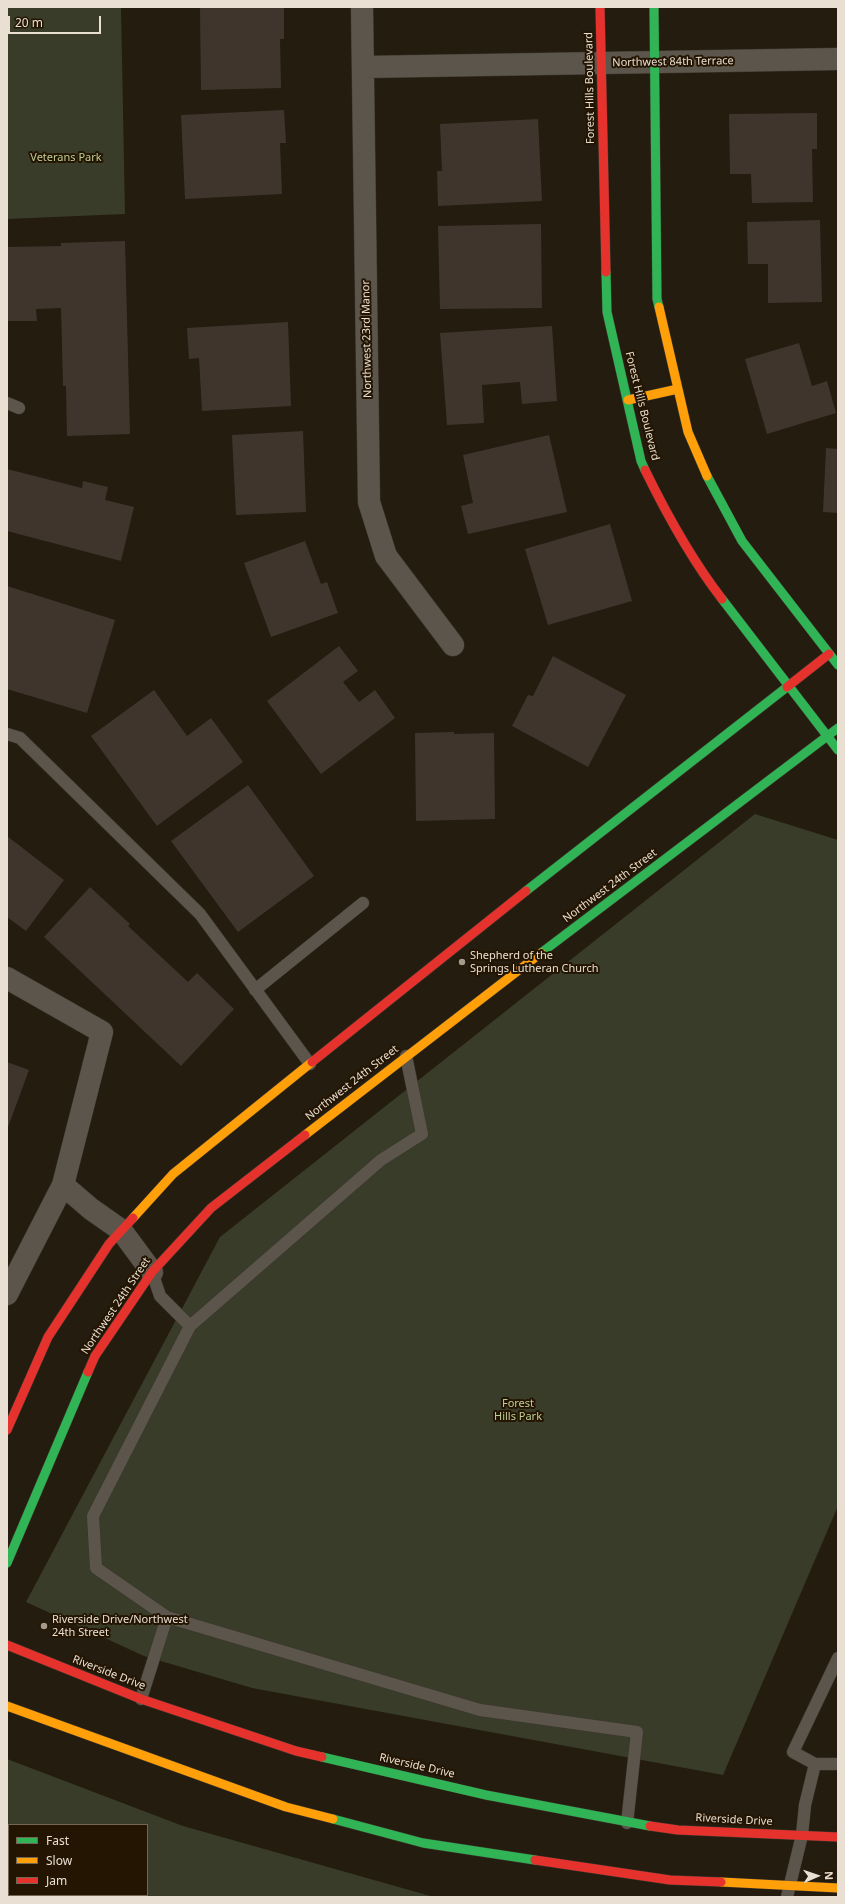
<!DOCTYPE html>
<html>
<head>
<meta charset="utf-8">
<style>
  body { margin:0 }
  #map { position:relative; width:845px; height:1904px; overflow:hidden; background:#241c0f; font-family:"Noto Sans",sans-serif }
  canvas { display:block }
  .frame { position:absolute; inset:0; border:8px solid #e9dfd2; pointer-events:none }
  .legend { position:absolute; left:8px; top:1824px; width:140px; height:72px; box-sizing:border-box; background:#231501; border:1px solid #726655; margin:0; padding:5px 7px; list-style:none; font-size:12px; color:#e9dfd2 }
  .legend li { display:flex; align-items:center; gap:8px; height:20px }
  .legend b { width:20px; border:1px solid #726655 }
  .north { position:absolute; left:797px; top:1856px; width:40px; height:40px; -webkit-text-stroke:3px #231501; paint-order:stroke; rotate:88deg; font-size:11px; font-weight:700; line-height:16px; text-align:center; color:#e9dfd2 }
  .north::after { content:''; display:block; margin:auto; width:14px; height:18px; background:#e9dfd2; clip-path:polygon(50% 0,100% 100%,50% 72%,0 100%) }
  .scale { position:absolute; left:8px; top:16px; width:93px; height:18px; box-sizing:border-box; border:2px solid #e9dfd2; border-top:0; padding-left:5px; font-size:12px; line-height:14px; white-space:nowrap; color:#e9dfd2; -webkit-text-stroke:3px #231501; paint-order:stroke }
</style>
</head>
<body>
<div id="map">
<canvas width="845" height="1904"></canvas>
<div class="frame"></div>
<ul class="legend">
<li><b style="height:5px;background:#30b455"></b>Fast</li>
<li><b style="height:5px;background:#ff9f0a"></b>Slow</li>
<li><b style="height:5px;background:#e5322d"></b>Jam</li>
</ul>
<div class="north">N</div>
<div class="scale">20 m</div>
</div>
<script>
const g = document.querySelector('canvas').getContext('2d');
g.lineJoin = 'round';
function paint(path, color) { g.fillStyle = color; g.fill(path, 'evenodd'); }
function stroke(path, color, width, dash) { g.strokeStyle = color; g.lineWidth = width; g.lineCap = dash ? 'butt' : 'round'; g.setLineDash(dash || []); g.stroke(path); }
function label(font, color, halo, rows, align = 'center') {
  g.font = font + ' "Noto Sans",sans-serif'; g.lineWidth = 4; g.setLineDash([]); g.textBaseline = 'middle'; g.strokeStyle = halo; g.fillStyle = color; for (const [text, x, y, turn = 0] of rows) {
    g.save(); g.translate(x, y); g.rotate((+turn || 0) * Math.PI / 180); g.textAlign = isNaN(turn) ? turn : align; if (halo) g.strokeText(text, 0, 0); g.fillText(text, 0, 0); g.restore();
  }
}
paint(new Path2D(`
  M7 7H121L125 214 7 219Z
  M755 814 838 840V1506L723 1775 252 1688 144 1656 26 1602 220 1237Z
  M7 1759 183 1826 434 1897H7ZM9 1825H147V1895H9Z`), '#383c29');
paint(new Path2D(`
  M284 7V39H280L281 88 201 90 200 8Z
  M284 110 286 143H280L282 194 185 199 181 115Z
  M817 113V149H812L813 202 752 203 751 174H730L729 114Z
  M538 119 542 201 438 206 437 171H442L440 124Z
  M820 220 822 302 768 303V264H748L747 222Z
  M541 224 542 308 440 309 438 226Z
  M125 241 130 434 67 436 66 386H63L61 308 36 309 37 321H8L7 247 61 246V243Z
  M288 322 291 406 202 411 199 358 189 359 187 328Z
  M552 326 557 401 522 404 520 382 482 385 484 423 447 425 440 333Z
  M799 343 812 386 827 381 836 413 767 434 745 359Z
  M303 431 306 512 236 515 232 435Z
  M549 435 567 512 468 534 461 506 473 503 463 455Z
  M826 448 838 449V513L823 512Z
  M7 469 82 488 83 481 108 487 105 500 134 507 121 561 7 531Z
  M610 524 632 601 548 625 525 549Z
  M305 541 321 584 327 582 338 613 271 637 244 563Z
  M7 586 115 620 87 713 7 689Z
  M339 646 358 671 343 682 359 702 375 690 395 718 321 774 267 701Z
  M553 656 626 695 588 767 512 726 528 695 533 696Z
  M154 690 187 736 211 718 243 762 157 826 91 736Z
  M454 732V734L494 733 495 819 416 821 415 733Z
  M248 785 314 876 238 932 171 841Z
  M7 836 64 880 26 931 7 917Z
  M90 887 130 924 128 926 188 982 197 973 234 1009 181 1066 44 937Z
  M7 1062 29 1070 7 1130Z`), '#3f352d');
const lane = new Path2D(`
  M7 403 19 408
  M7 734 20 738 200 914 310 1064
  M255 990 363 903
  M152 1272 160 1296 190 1326 93 1516 96 1568 167 1617 480 1710 637 1732 627 1823
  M190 1326 381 1160 422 1134 406 1056
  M141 1699 167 1617
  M815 1764 793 1752 838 1658
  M787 1897 802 1835 805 1805 815 1764H838`);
const street = new Path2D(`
  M362 7 369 502 386 556 453 645
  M364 67 838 59
  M7 978 102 1032 63 1185 7 1294
  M63 1185 91 1209 121 1230 152 1272`);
const fast = new Path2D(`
  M654 7 657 299 659 307
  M606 272 607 312 641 461 645 470
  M707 476 742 541 838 665
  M722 599 838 750
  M526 891 787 687
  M541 953 838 728
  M7 1563 88 1372
  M322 1757 486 1795 650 1826
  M333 1819 423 1843 535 1860`);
const slow = new Path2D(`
  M659 307 688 432 707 476
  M628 400 678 389
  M305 1135 541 953
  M133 1218 173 1174 312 1062
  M7 1706 286 1807 333 1819
  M721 1882 838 1888`);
const jam = new Path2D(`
  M600 7 606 272
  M645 470C667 515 691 559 722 599
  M787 687 829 654
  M312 1062 526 891
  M88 1372 95 1356 152 1272 211 1208 305 1135
  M7 1430 48 1337 109 1244 133 1218
  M7 1645 141 1699 296 1751 322 1757
  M650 1826 678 1830 838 1837
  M535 1860 670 1880 721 1882`);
stroke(lane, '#3e372e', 13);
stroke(street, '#3e372e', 23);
stroke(fast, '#3e372e', 10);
stroke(slow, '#3e372e', 10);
stroke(jam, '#3e372e', 10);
stroke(lane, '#5b554b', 12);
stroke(street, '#5b554b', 22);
stroke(fast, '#30b455', 9);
stroke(slow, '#ff9f0a', 9);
stroke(jam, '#e5322d', 9);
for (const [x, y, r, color] of [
  [462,962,4,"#a49b8e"],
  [44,1626,4,"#a49b8e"]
]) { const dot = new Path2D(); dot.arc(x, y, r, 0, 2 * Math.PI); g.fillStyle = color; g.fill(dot); stroke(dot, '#231501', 1.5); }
label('11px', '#e9dfd2', '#231501', [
  ["Northwest 84th Terrace",673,62,-1],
  ["Forest Hills Boulevard",590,88,-91],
  ["Northwest 23rd Manor",367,339,-91],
  ["Forest Hills Boulevard",642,406,76],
  ["Northwest 24th Street",610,886,-37],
  ["Northwest 24th Street",352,1083,-38],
  ["Northwest 24th Street",116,1306,-56],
  ["Riverside Drive",109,1673,21],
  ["Riverside Drive",417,1766,13],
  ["Riverside Drive",734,1820,3]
]);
label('11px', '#becf96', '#231501', [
  ["Veterans Park",66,158],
  ["Forest",518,1404],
  ["Hills Park",518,1417]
]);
label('11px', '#e9dfd2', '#231501', [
  ["Shepherd of the",470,956],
  ["Springs Lutheran Church",470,969],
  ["Riverside Drive/Northwest",52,1620],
  ["24th Street",52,1633]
], 'left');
</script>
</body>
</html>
